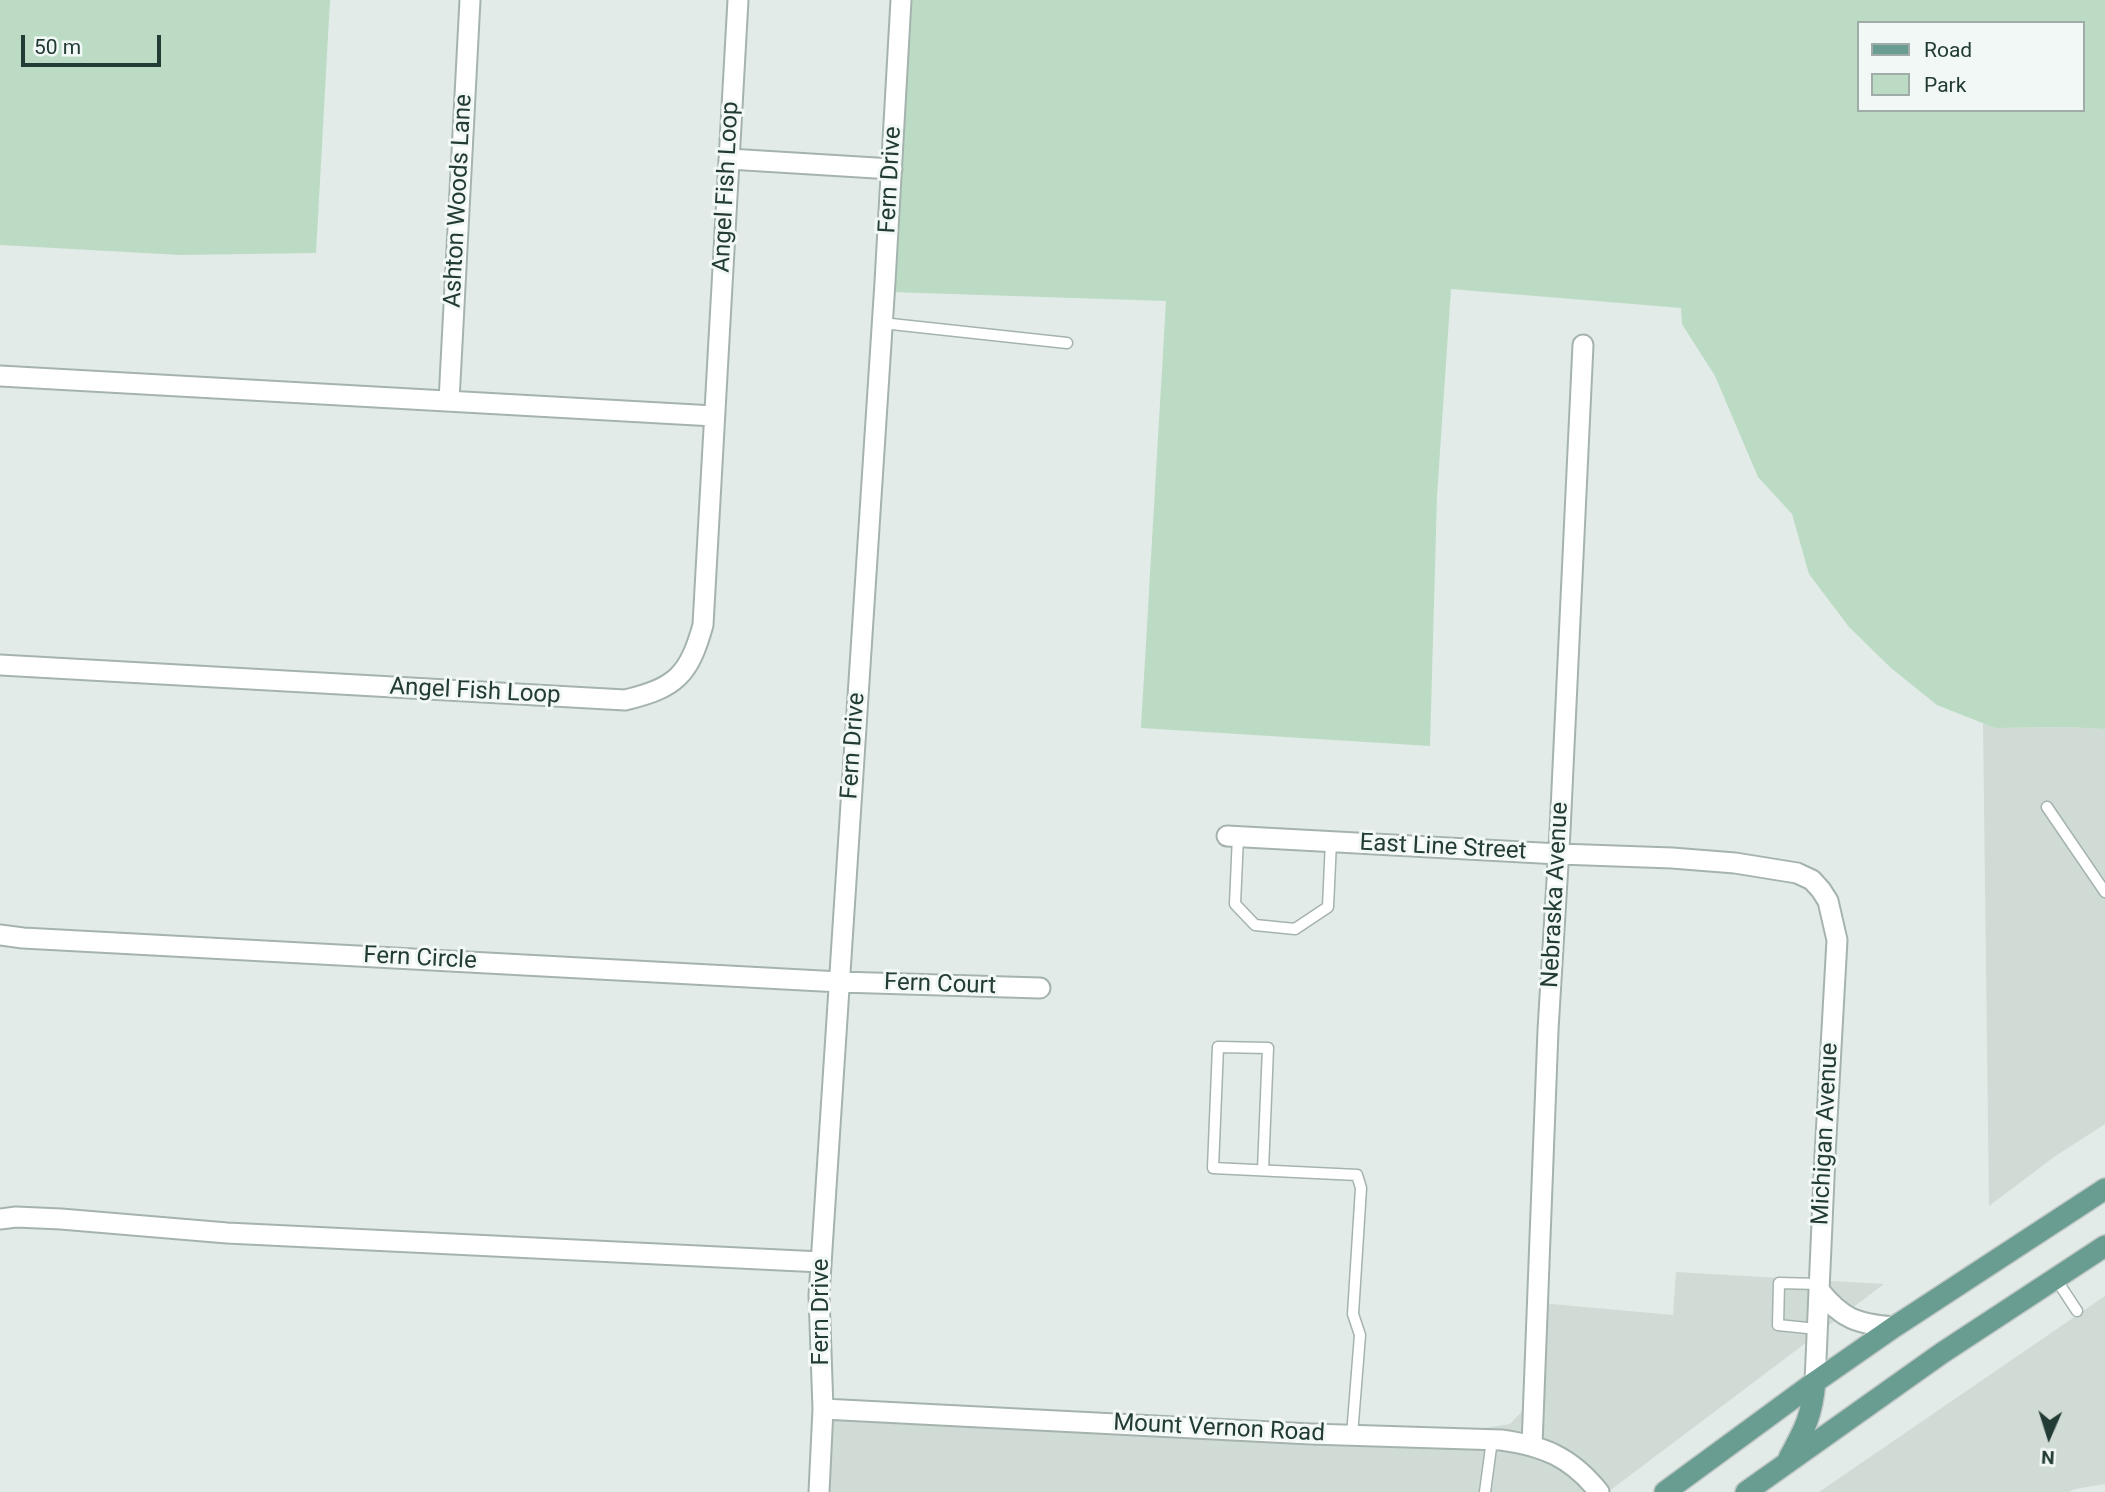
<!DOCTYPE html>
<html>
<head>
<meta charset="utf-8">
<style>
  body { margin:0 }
  #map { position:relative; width:2105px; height:1492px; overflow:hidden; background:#e2ebe7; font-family:Roboto,sans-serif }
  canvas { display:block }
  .legend { position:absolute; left:1857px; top:21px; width:228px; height:91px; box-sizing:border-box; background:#f2f8f5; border:2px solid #9faca8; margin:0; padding:9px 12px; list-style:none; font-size:21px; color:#233b35 }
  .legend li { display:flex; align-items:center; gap:14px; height:35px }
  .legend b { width:35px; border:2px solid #9faca8 }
  .north { position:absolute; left:2014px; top:1401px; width:70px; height:70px; -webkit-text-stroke:5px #f2f8f5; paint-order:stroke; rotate:183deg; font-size:19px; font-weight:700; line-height:28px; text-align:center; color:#233b35 }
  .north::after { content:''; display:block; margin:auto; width:24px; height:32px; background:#233b35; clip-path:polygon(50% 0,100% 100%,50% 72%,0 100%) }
  .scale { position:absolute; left:21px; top:35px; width:140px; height:32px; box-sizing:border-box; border:4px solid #233b35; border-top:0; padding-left:9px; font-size:21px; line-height:24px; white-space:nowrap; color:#233b35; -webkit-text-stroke:5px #f2f8f5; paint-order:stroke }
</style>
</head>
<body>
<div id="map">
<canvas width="2105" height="1492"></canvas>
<ul class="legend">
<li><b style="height:9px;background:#699d91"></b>Road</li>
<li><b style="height:19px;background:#bcdbc5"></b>Park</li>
</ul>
<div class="north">N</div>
<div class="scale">50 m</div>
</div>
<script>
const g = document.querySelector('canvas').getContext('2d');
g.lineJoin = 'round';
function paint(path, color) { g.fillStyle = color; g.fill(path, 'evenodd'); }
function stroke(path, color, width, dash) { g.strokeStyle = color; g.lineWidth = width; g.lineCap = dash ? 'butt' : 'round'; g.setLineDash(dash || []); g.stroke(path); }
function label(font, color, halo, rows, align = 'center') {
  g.font = font + ' Roboto,sans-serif'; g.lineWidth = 6; g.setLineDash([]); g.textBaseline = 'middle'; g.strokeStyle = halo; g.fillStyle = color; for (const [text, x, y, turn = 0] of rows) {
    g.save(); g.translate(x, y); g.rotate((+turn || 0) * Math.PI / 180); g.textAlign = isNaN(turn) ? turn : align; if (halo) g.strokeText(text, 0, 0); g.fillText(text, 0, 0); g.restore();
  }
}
paint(new Path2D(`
  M1983 723 1995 728 2066 727 2105 729V1124L2054 1157 1989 1206Z
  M1676 1272 1884 1284 1608 1492H809L813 1408 1076 1416V1419L1470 1430 1510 1424 1529 1404 1540 1303 1673 1315Z
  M2105 1296V1484L2075 1489 2068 1492H1819Z`), '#d0dbd6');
paint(new Path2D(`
  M0 0H330L316 253 180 255 0 245Z
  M904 0H2105V729L2066 727 1995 728 1937 705 1891 668 1849 627 1809 574 1792 514 1758 477 1715 376 1682 324 1681 308 1451 289 1437 496 1430 746 1141 728 1166 301 891 292ZM1858 23H2082V110H1858Z`), '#bcdbc5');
const service = new Path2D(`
  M882 323 1067 343
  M2047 807 2105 892
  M1238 836 1235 904 1255 925 1295 929 1328 907 1331 841
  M1263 1170 1268 1048 1218 1047 1213 1168 1357 1175 1361 1188 1353 1314 1360 1335 1352 1435
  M2056 1279 2077 1311
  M1817 1329 1778 1325 1779 1283 1819 1284
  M1485 1492 1492 1440`);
const minor = new Path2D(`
  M729 159 892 169
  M0 376 714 416
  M449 401 470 0
  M0 665 625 700C676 688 689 675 703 625L738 0
  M1227 836 1559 854 1672 858 1735 863 1797 873 1812 880 1821 890 1828 901 1837 940 1825 1155 1815 1382
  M0 935 23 938 840 982 1040 988
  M0 1219 16 1217 61 1219 227 1233 821 1262
  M1819 1290C1842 1319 1857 1324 1894 1327
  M823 1409 1311 1434 1501 1440C1544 1446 1571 1457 1599 1492
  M1532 1445 1548 1030 1560 831 1583 345
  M819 1492 823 1409 819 1295 885 282 901 0`);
const primary = new Path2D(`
  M1789 1458C1805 1429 1812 1415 1815 1382
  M1665 1492 1815 1382 1894 1327 2105 1189
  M1746 1492 1942 1353 2105 1246`);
stroke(service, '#a5b3ae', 13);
stroke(minor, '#a5b3ae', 23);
stroke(primary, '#c1c8c6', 24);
stroke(service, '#fff', 10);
stroke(minor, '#fff', 19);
stroke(primary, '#699d91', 21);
label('24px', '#233b35', '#f2f8f5', [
  ["Fern Drive",891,180,-87],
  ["Angel Fish Loop",727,187,-87],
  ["Ashton Woods Lane",459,201,-87],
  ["Angel Fish Loop",475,692,3],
  ["Fern Drive",854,746,-86],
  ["East Line Street",1443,848,3],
  ["Nebraska Avenue",1556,895,-87],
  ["Fern Circle",420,959,3],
  ["Fern Court",940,985,2],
  ["Michigan Avenue",1826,1134,-87],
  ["Fern Drive",822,1312,-90],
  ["Mount Vernon Road",1219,1429,3]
]);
</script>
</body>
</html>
